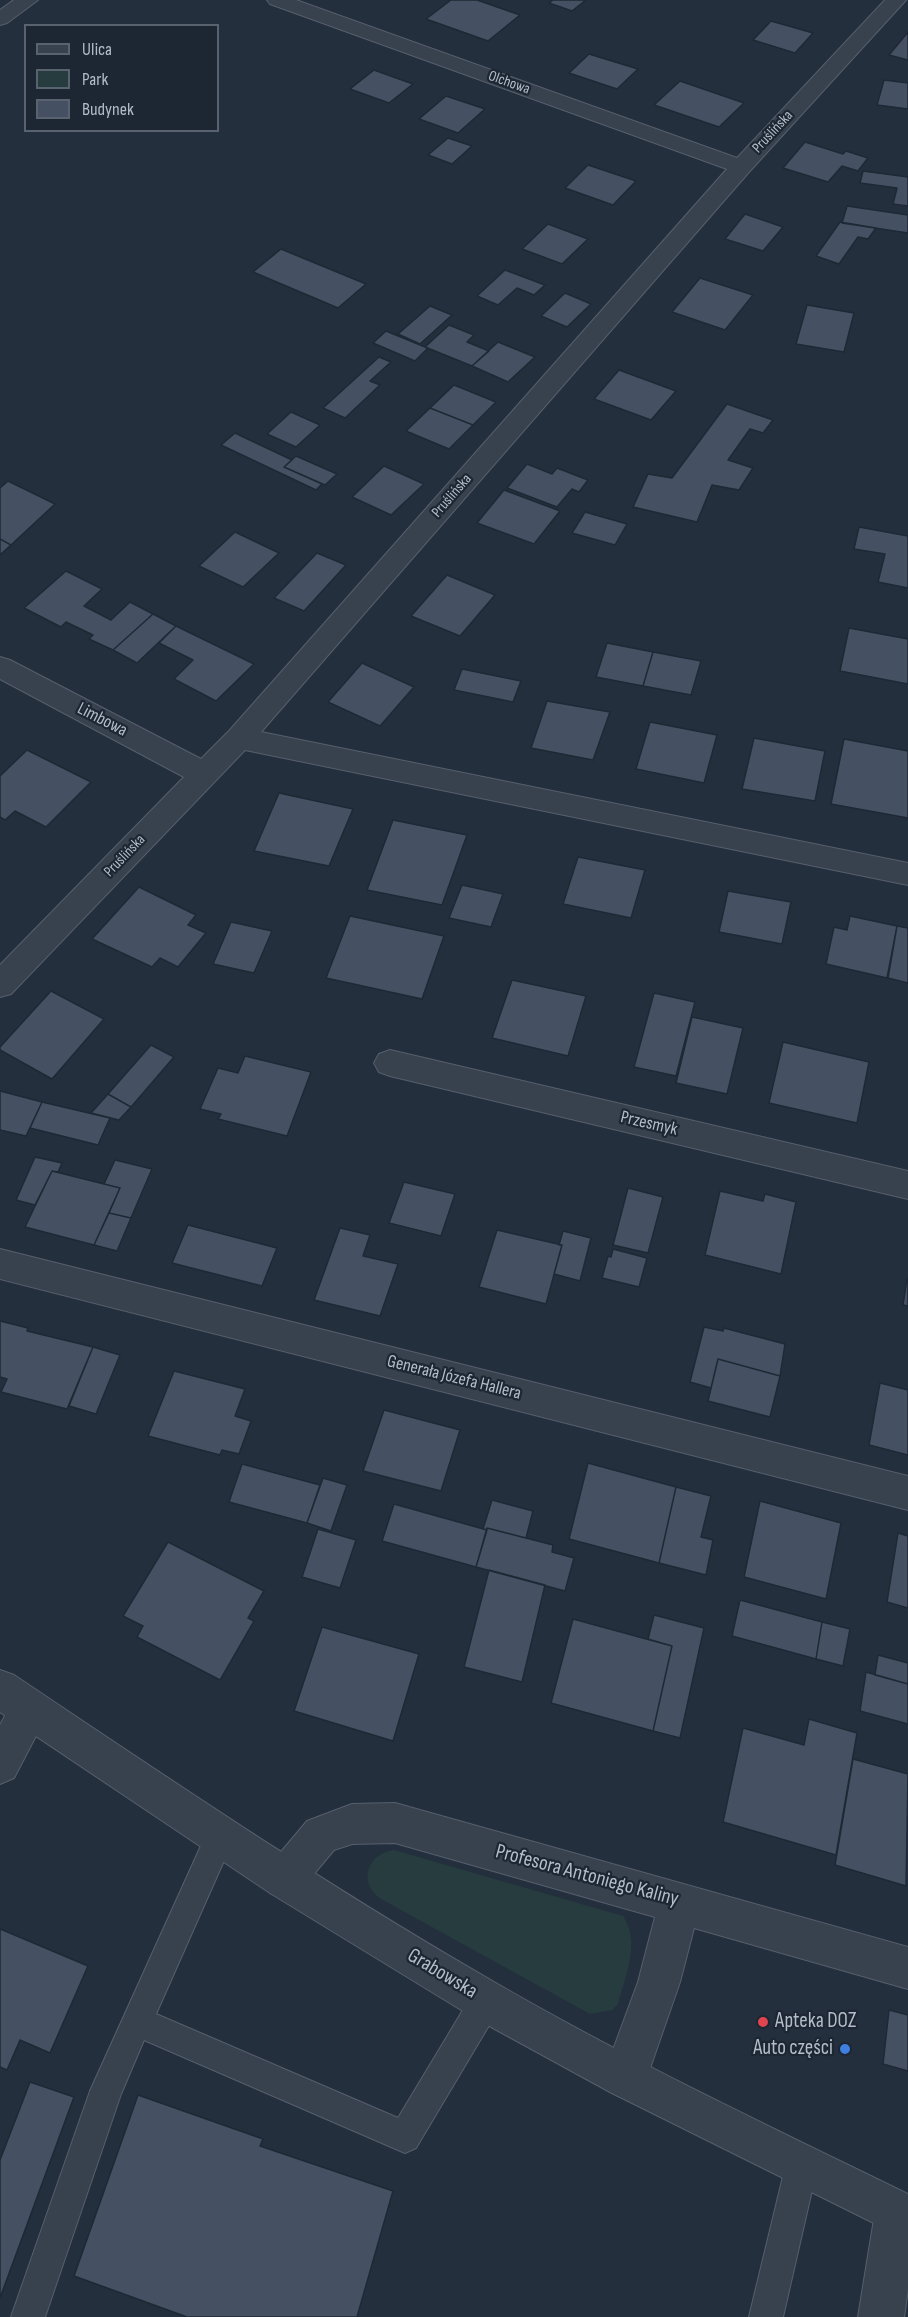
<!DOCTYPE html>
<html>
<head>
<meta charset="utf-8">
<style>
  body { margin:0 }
  #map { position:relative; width:908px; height:2317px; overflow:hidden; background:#242f3e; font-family:"Sofia Sans Condensed",sans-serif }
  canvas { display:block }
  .legend { position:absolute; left:24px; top:24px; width:195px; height:108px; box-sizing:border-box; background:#1d2633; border:2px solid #59626f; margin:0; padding:8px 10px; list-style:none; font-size:18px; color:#b4bcc9 }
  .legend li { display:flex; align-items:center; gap:12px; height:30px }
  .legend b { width:30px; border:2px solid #59626f }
</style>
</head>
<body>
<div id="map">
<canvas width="908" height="2317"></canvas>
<ul class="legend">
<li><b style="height:8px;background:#38414e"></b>Ulica</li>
<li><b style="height:16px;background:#263c3f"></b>Park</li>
<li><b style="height:16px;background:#455162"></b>Budynek</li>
</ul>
</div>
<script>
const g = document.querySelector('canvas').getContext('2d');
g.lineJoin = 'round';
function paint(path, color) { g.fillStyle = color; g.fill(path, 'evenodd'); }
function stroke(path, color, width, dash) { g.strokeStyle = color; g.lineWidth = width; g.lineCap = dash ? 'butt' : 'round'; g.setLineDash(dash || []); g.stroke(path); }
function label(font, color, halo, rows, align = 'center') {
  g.font = font + ' "Sofia Sans Condensed",sans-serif'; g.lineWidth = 4.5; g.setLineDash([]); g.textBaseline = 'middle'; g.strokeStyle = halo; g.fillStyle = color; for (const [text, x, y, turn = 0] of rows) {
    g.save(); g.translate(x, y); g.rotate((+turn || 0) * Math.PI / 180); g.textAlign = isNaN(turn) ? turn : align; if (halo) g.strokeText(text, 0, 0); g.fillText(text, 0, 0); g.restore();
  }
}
paint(new Path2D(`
  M394 1850 623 1916C641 1943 625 1976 618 2004L612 2010 590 2014 381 1899C358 1883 366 1854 394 1850Z`), '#263c3f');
const building = new Path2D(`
  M451 0H477L520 15 488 41 426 19Z
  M553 0H586L572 11 549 3Z
  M771 21 813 33 795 53 753 40Z
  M908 32V60L889 55Z
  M589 54 638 69 617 89 569 73Z
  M374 70 413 84 389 103 350 89Z
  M884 80 908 83V109L877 105Z
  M680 81 744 103 719 127 654 105Z
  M446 96 485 109 458 133 419 119Z
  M448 138 472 146 452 164 428 155Z
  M805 142 843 154 846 151 868 158 858 171 842 166 828 182 783 168Z
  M588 165 636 181 613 205 565 188Z
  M863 171 908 177V206L893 204 897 188 860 183Z
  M847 206 908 215V233L842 223Z
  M745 214 783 227 763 251 725 239Z
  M840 222 876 228 868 239 858 237 839 264 816 256Z
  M548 224 588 239 562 264 522 249Z
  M281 249 366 284 338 308 253 272Z
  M505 270 545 285 534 295 517 288 498 305 477 296Z
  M700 278 753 295 725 330 672 312Z
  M565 293 591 304 567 327 541 316Z
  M807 305 854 313 844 352 796 344Z
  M430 306 452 315 420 344 398 334Z
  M449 325 474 335 467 342 489 351 472 366 425 347Z
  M386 331 425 347 428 348 415 361 373 343Z
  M498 342 535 357 508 382 472 366Z
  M379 357 391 362 370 381 380 385 345 418 323 408Z
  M619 370 676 391 651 420 594 399Z
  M454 385 496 402 473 425 430 408Z
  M727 404 773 420 763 433 750 429 728 460 753 468 739 490 712 485 697 522 633 507 648 474 672 478Z
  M430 408 473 425 449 449 406 431Z
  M291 412 320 425 296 447 267 434Z
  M235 433 292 460 284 467 322 484 316 490 221 445Z
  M296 456 337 474 325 485 284 467Z
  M527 464 552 474 557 468 588 480 579 492 572 489 557 507 507 488Z
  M384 466 424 484 391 515 352 497Z
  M8 481 55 504 11 545 0 539V488Z
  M504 490 560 511 534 544 477 523Z
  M585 512 627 524 615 545 572 533Z
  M859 527 908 536V588L878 582 885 554 854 549Z
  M235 532 279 553 243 587 199 566Z
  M0 539 11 545 0 555Z
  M317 553 346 565 304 611 274 598Z
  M66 571 102 589 84 606 111 620 130 602 153 614 113 650 89 639 93 635 66 622 61 627 24 608Z
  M447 575 495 595 460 636 411 616Z
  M153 614 176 626 137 663 113 650Z
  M176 626 254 664 216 701 174 679 193 660 159 643Z
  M849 628 908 639V684L840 671Z
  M607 643 653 652 643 686 596 677Z
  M653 652 701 661 691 695 643 686Z
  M362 663 414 687 380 726 328 702Z
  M462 669 521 681 513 702 454 690Z
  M547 701 610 712 593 760 531 748Z
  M650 722 717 735 704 783 636 769Z
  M754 738 825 751 815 801 742 789Z
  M844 739 908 751V818L831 804Z
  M27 750 91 782 46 827 15 811 5 820 0 817V776Z
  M279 793 353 809 329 866 254 851Z
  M393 820 467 835 442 905 367 890Z
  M578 857 645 870 631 918 563 904Z
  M462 885 503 894 491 927 449 918Z
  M139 887 196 915 188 925 206 933 178 967 160 958 152 967 92 939Z
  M728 891 791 902 782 944 719 932Z
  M350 916 444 936 422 999 326 978Z
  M850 916 897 926 887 978 826 964 834 927 847 930Z
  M231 922 272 931 254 973 213 964Z
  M897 926 908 928V983L888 978Z
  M512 980 586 996 568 1056 492 1038Z
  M51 991 104 1019 52 1079 0 1050V1047Z
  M654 993 695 1002 676 1076 634 1067Z
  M692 1017 743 1028 727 1094 676 1083Z
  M783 1042 869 1062 857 1123 769 1103Z
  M151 1045 174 1057 131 1107 108 1094Z
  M245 1056 311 1072 287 1136 218 1119 221 1114 200 1109 218 1068 238 1073Z
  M0 1091 42 1102 26 1136 0 1130Z
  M108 1094 131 1107 119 1120 91 1113Z
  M42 1102 110 1118 98 1145 30 1128Z
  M35 1157 62 1163 58 1172 52 1171 35 1205 16 1200Z
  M115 1160 152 1169 131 1218 109 1213 120 1188 104 1184Z
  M52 1171 120 1188 94 1245 25 1227Z
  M404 1182 455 1194 441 1236 389 1223Z
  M628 1188 663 1197 648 1253 613 1245Z
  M720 1191 763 1201 765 1194 796 1202 781 1274 705 1255Z
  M109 1213 131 1218 117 1251 94 1245Z
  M188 1225 277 1248 262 1286 172 1263Z
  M340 1228 370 1235 363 1256 398 1264 380 1316 314 1300Z
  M497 1230 562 1245 546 1304 479 1287Z
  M563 1231 591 1238 580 1281 554 1274 562 1245H559Z
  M613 1249 647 1258 639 1287 602 1278 608 1256 611 1257Z
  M907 1279H908V1306L903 1305Z
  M0 1321 28 1328 27 1331 93 1347 67 1409 1 1392 7 1379 0 1377Z
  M704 1327 723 1331 724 1328 785 1344 780 1376 718 1359 711 1388 690 1382Z
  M93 1347 120 1355 96 1414 69 1406Z
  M718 1359 780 1376 770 1417 708 1401Z
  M174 1371 245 1389 235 1416 251 1421 239 1454 222 1450 220 1455 148 1436Z
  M880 1383 908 1390V1455L869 1445Z
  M384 1410 460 1430 441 1491 363 1471Z
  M588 1463 676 1487 659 1563 569 1539Z
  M242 1464 320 1485 307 1523 229 1502Z
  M323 1478 347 1485 331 1531 307 1523Z
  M676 1487 711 1496 701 1537 713 1540 706 1575 659 1563Z
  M492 1500 533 1511 526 1538 487 1528V1530L483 1529Z
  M760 1501 841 1523 826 1599 744 1577Z
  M394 1504 487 1530 476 1567 382 1541Z
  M487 1528 553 1545 552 1552 574 1558 565 1591 476 1567Z
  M318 1529 356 1540 340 1588 302 1577Z
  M898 1533 908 1536V1608L887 1602Z
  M168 1542 264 1591 248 1618 254 1621 220 1680 137 1637 143 1626 123 1616Z
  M489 1570 545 1585 522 1682 464 1667Z
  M740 1600 822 1622 816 1659 732 1636Z
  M654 1615 704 1628 680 1738 653 1731 672 1646 648 1639Z
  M573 1619 672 1646 653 1731 551 1703Z
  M822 1622 850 1629 843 1666 816 1659Z
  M322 1627 419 1654 393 1741 294 1711Z
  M878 1655 908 1663V1684L875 1675Z
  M866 1672 908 1684V1724L860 1711Z
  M809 1719 857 1733 836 1855 723 1822 743 1728 804 1745Z
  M853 1759 908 1774 906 1886 835 1865Z
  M0 1929 88 1966 50 2053 20 2040 7 2070 0 2067Z
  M889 2010 908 2015V2071L883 2064Z
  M30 2082 74 2097 0 2298V2160Z
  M138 2095 263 2139 260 2146 393 2191 357 2317H187L74 2276Z`);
paint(building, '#455162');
stroke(building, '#1f2835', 1.5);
const service = new Path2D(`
  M219 1823 229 1828 234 1838 156 2014 398 2118 475 1990 486 1986 497 1990 501 2001 497 2012 416 2148 405 2153 144 2040 121 2094 45 2317H11L90 2091 209 1828Z
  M802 2148 813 2153 818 2164 783 2317H749L786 2164 791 2153Z`);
const minor = new Path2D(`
  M14 0H38L7 23 0 25V10Z
  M267 0H296L737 158 885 0H906L749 172 261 732 908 863V885L245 750 11 994 0 997V965L184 777 0 679V657L10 660 201 759 229 731 727 169 270 4Z
  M390 1050 908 1171V1199L390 1076 379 1072 374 1063 379 1054Z
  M0 1249 908 1476V1510L0 1279Z
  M29 1691 43 1697 49 1711 14 1778 0 1784V1725L15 1697Z
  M395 1803 908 1947V1989L694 1928 680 1982 647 2077 640 2092 625 2099 610 2092 603 2077 638 1982 655 1917 395 1843 352 1844 334 1850 298 1893 284 1899 270 1893 264 1879 270 1865 307 1821 352 1804Z
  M897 2191 908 2195V2289L904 2317H858L875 2213 881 2197Z`);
const tertiary = new Path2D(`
  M0 1670 14 1675C174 1782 333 1890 501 1986 633 2062 771 2127 908 2194V2240L610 2092 471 2016 270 1893 0 1712Z`);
stroke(service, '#565f6c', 2);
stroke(minor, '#565f6c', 2);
stroke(tertiary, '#565f6c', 2);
paint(service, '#38414e');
paint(minor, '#38414e');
paint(tertiary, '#38414e');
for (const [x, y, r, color] of [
  [763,2022,6,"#e0444e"],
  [845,2049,6,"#3f7fe0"]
]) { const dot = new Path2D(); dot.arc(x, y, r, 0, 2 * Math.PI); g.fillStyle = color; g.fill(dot); stroke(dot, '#1d2633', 2); }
label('15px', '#b4bcc9', '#1d2633', [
  ["Olchowa",509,83,20],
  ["Pruślińska",773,132,-47],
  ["Pruślińska",452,496,-49],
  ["Pruślińska",125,856,-46]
]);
label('18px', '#b4bcc9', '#1d2633', [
  ["Limbowa",102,720,27],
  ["Przesmyk",649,1124,13],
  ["Generała Józefa Hallera",454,1378,14]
]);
label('21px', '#b4bcc9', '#1d2633', [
  ["Profesora Antoniego Kaliny",587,1876,15],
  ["Grabowska",442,1974,31]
]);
label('21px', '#b4bcc9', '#1d2633', [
  ["Apteka DOZ",775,2022],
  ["Auto części",833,2049,"right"]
], 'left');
</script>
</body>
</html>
